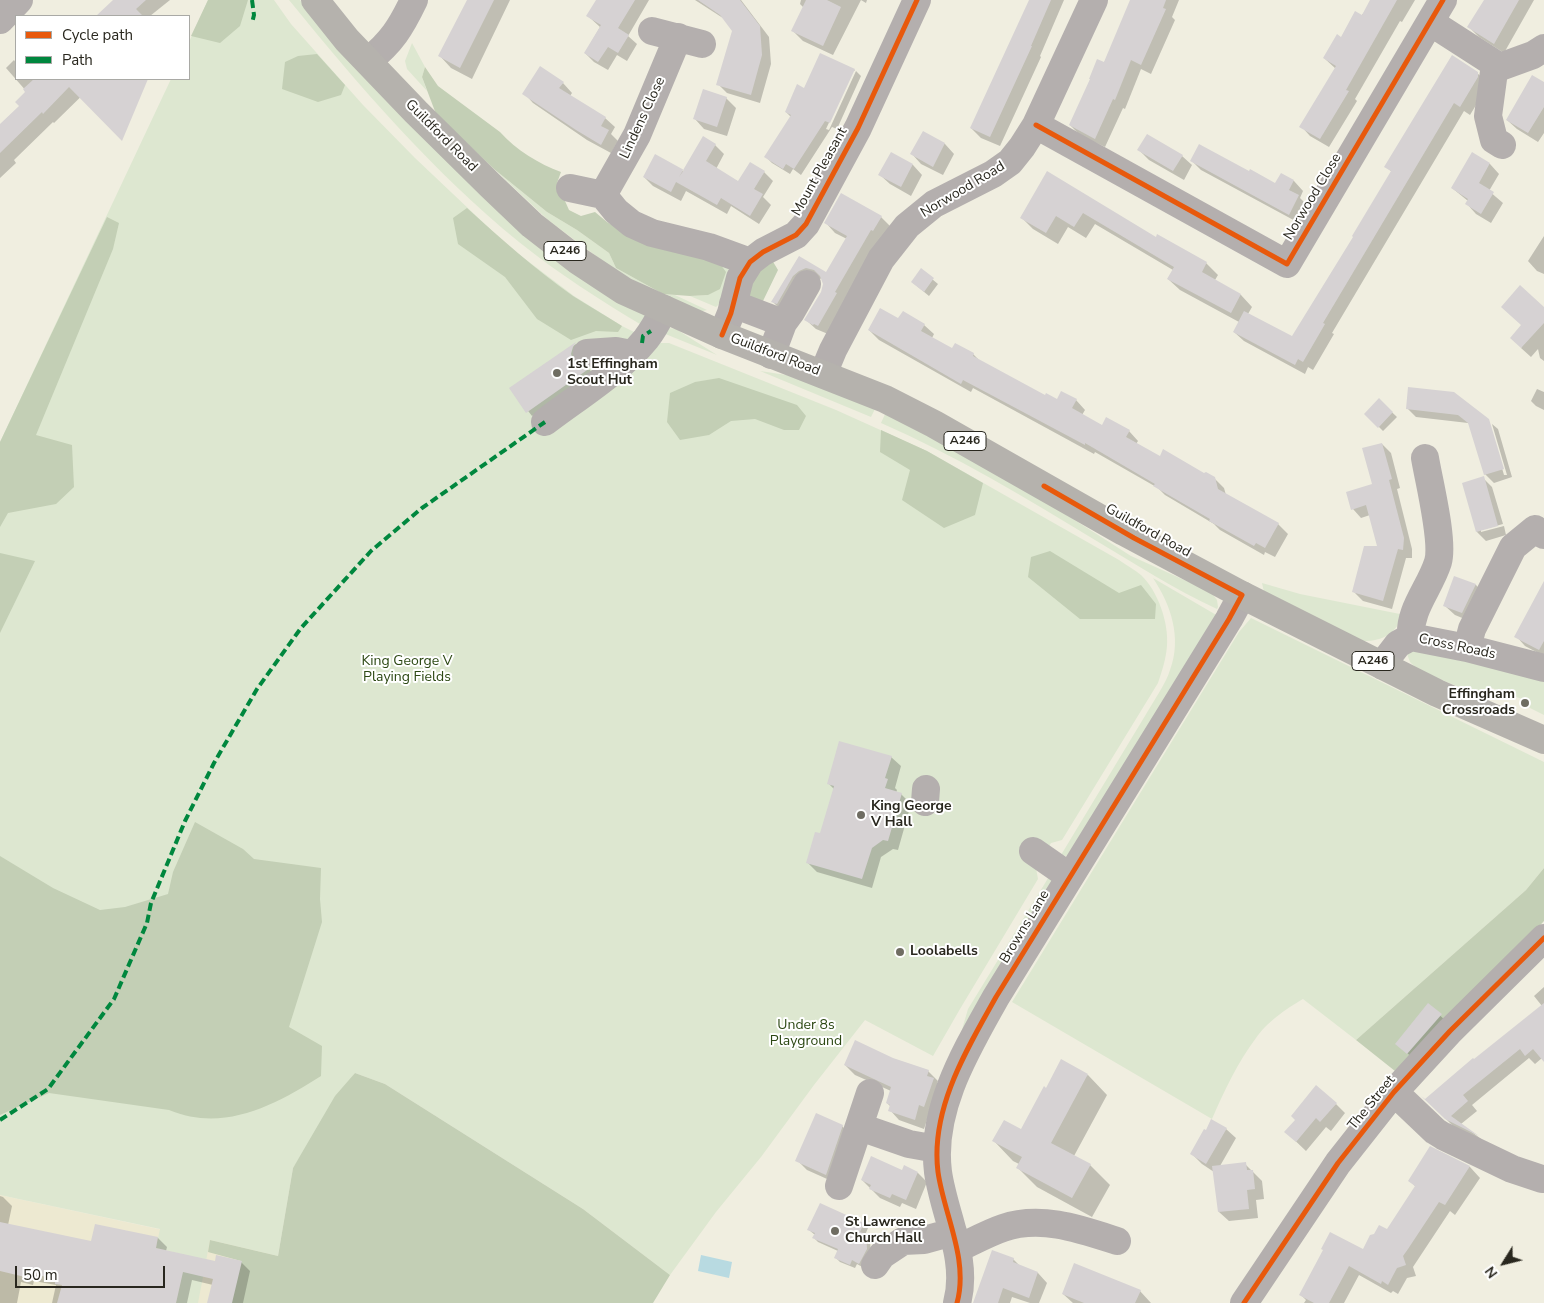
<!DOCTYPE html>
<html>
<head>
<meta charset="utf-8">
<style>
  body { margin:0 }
  #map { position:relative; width:1544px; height:1303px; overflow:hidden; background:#f0eee0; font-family:"Nunito Sans",sans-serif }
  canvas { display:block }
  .legend { position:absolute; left:15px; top:15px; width:175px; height:65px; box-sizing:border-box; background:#fff; border:1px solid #a9a9a5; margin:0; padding:6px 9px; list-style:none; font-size:15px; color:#29271e }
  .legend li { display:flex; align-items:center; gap:10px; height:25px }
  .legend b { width:25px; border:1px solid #a9a9a5 }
  .north { position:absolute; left:1479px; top:1238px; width:50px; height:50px; -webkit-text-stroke:4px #fff; paint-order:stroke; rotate:234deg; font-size:14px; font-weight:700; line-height:20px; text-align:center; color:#29271e }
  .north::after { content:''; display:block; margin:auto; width:18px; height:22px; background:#29271e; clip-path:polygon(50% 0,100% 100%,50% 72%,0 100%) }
  .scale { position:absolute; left:15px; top:1266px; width:150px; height:22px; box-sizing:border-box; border:2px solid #29271e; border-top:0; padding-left:6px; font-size:15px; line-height:18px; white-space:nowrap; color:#29271e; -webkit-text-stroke:4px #fff; paint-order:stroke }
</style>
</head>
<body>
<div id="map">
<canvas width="1544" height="1303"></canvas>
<ul class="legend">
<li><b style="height:6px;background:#e8590c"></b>Cycle path</li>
<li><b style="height:6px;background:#00873e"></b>Path</li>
</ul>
<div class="north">N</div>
<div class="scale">50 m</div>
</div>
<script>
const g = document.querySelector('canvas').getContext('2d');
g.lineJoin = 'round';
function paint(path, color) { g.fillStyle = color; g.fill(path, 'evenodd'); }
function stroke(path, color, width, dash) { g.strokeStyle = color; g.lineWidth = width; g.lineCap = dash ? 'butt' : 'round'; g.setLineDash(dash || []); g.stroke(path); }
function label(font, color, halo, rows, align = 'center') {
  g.font = font + ' "Nunito Sans",sans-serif'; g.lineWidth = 4; g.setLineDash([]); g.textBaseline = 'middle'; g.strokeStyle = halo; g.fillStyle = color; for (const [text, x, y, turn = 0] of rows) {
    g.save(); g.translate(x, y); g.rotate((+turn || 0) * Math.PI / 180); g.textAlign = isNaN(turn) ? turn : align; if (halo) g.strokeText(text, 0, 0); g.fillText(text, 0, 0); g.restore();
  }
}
paint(new Path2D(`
  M0 1195 210 1240 278 1256 248 1303H0Z`), '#ede9d1');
paint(new Path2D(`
  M208 0H274L291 24 363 105 415 158 508 246 574 296 622 326 656 343H669L836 410 927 451 1119 560C1126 565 1135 570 1141 575 1158 591 1169 623 1167 646 1166 659 1162 671 1158 683L1062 840 1051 843 1036 868 1038 879 960 1009 933 1056 865 1020 814 1085 761 1157 716 1212 670 1275 583 1209 385 1084 355 1073 293 1168 278 1256 210 1240 198 1303H176L186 1255 156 1248 160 1229 0 1195V442L171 79H189V42Z
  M289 0H300L338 45 646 313 645 327C601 301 559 274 519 242 433 172 359 86 289 0Z
  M412 43 425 67 422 77 427 91 407 69 405 61Z
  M494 169 547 212 577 230 609 253 616 268 663 294 675 295 707 310 695 313 616 271 548 220Z
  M715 257 723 262 729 270 726 298 716 307 690 296 708 295Z
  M669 328 676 329 717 355 663 333Z
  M760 371 793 376 876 407 871 417Z
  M886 412 1037 496 1131 556 1211 592 1217 600 1218 607 1217 609C1174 589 1135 564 1095 540 1026 498 955 455 881 423Z
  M1153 578 1218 616 1074 852 1066 856 1061 855 1160 691C1164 684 1168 677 1170 670 1182 638 1171 605 1153 578Z
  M1262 583 1300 594 1405 615C1393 634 1385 641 1363 641L1264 592Z
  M1251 618 1544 762V868L1526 890 1356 1040 1303 999C1287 1008 1266 1023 1256 1038 1238 1062 1224 1091 1212 1119L1012 1002 1239 632Z
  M1412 649 1544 679V715L1528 707 1530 702 1489 687 1482 696 1419 671 1410 662 1407 654Z
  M1050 875 1054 884 956 1050 968 1009Z`), '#dde7d0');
paint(new Path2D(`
  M208 0H248L240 26 220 43 191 36Z
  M317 54 345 85 341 95 318 102 282 89 285 62 298 56Z
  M425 67 438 86 500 132C516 150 539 164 561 172L557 183 569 210 581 216 595 212 607 222 637 240 715 257 726 272 720 289 708 295 690 296 663 294 616 268 609 253 577 230 547 212 494 169 436 114 422 77Z
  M467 208C501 239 535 269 573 296 589 306 606 316 622 326L618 332 596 331 571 340 537 319 505 277 458 244 453 218Z
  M107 217 119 223 113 249 36 435 72 445 74 487 56 504 8 513 0 527V442Z
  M772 260 778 270 762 303H744L751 273Z
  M719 378 797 405 806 416 799 430H784L755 419 731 421 709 435 680 440 667 422 670 393 695 382Z
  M881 430 927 451 983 483 975 515 944 528 902 500 910 470 880 452Z
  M1050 551 1119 593 1141 585 1156 604 1155 619H1080L1028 577 1031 557Z
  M0 553 35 561 0 633Z
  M195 822 243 849 254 859 321 868 320 899 322 922 289 1027 322 1046 321 1076C275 1105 224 1133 169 1110L49 1093 0 1115V856L53 888 100 910 125 907 168 894 173 872Z
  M1544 868V921L1400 1075 1356 1040 1526 890Z
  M355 1073 385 1084 583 1209 670 1275 653 1303H221L241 1261 208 1252 210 1240 278 1256 293 1168 335 1096Z`), '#c3cfb5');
paint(new Path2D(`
  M701 1255 732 1262 729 1278 698 1271Z`), '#b8dae1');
paint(new Path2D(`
  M115 0H170L150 16H98Z
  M468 0H510L472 79 451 68 440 56Z
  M597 0H649L628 36 637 44 627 61 617 55 608 70 594 62 585 53 600 27 588 16Z
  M695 0H741L769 37 771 64 760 103 727 93 718 84 733 31 726 20Z
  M801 0H867L866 3 861 0 833 55 803 41 793 31 804 8 800 4Z
  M1030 0H1064L1040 56 1041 57 1000 146 981 138 971 128Z
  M1132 0H1179L1172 17 1175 20 1151 74 1141 69 1125 109 1123 108 1105 147 1080 135 1070 125 1104 63Z
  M1375 0H1415L1402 22 1400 21 1355 99 1357 101 1329 147 1310 136 1301 126 1336 69 1324 58Z
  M1485 0H1534L1504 53 1479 37 1469 27Z
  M14 60 16 63V79H32L37 84 42 79H99L54 123 53 122 14 160 16 163 0 178V125L20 106 27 92 6 68Z
  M854 70 855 71H853L826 129 829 130 856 71 861 76 837 129 832 127 801 175 793 169 790 174 772 163 766 157 791 117 786 112 805 89Z
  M1477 73 1487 82V87L1470 115 1464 111 1332 333 1334 334 1313 370 1308 367 1305 374 1244 341 1234 332 1239 322 1180 290 1168 279 1173 270 1095 224 1086 238 1068 227 1058 244 1033 229 1021 217 1048 173 1156 238 1206 263 1218 275 1215 280 1241 295 1252 307 1248 314 1292 338 1355 237 1392 172 1386 167Z
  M563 83 572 93 570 96 605 118 615 127 611 134 618 141 611 153 587 140 533 103 524 93Z
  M1544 83V133L1538 142 1517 129 1507 120Z
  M726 98 736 108 727 136 704 129 695 119Z
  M923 133 945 144 954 154 943 175 921 164 912 154Z
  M715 145 724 154 716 169 739 182 764 172 773 181 763 197 771 205 759 224 731 206 727 214 686 191 681 201 653 186 644 177 683 171Z
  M1139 150 1182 156 1192 165 1184 180 1149 160Z
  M891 154 913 165 922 175 911 196 890 184 880 175Z
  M1473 154 1490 164 1499 174 1489 191 1503 203 1491 223 1476 214 1467 204 1468 201 1452 188Z
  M1191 160 1249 172 1276 184 1281 175 1294 181 1303 191 1300 198 1308 206 1299 223 1201 170Z
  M881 217 891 227 828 334 816 329 806 320 822 292 824 284 822 279 817 278 782 311 773 302 799 257 827 274 847 239 835 233 826 223Z
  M1544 236V274L1537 271 1528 261Z
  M921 270 938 284 929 296 912 282Z
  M1544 309V361L1540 358 1538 349 1531 357 1521 348Z
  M899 320 924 325 934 334 932 338 953 350 973 354 981 362 1046 397 1058 401 1076 400 1085 410 1082 415 1103 426 1129 431 1138 441 1136 444 1160 457 1214 478 1224 488 1226 495 1278 524 1288 534 1275 557 1265 552 1264 555 1220 530 1214 524 1165 495 1158 488 1095 452 1094 454 973 388 971 392 879 340 869 330Z
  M576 344 580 348 575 359 578 366 580 368 590 370 593 374 532 416 511 389Z
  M1409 388 1488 421 1504 475H1507L1492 424 1498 429 1512 477 1494 483 1485 474 1470 425 1468 423 1416 417 1407 408Z
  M1537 389 1544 392V410L1536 406 1531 401Z
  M1379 400 1397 417 1383 431 1366 414Z
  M1382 444 1391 453 1400 488 1397 489 1412 549V558H1406L1392 609 1363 601 1354 592 1379 548 1370 515 1361 518 1353 509 1373 485Z
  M1483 478 1492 487 1503 524 1481 530V532L1504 526 1506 535 1486 541 1477 532 1463 484Z
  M1455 578 1476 585 1485 595 1472 622 1455 615 1445 606Z
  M1544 585V656L1525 646 1516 636Z
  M891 757 901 766 895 788 897 790 896 793 901 794 911 804 898 850 893 849 881 857 872 888 817 872 807 862 821 835 834 789 828 783Z
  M1544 987V1059L1542 1058 1535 1064 1529 1058 1472 1105 1477 1111 1461 1124 1484 1141 1455 1128 1427 1100 1542 1006 1534 996Z
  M1428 1005 1445 1020 1413 1058 1401 1048Z
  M892 1059 928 1071 938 1081 937 1083 943 1089 929 1114 924 1129 899 1120 890 1110 891 1107 887 1103 891 1091 855 1075 845 1065Z
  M1088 1075 1107 1095 1074 1156 1090 1165 1110 1185 1092 1217 1037 1187 1017 1167 1019 1164 1013 1161 994 1141 1021 1131 1046 1089Z
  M1336 1104 1345 1113 1331 1131 1326 1127 1306 1151 1286 1132Z
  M842 1126 852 1136 836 1183 807 1170 797 1160Z
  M1226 1129 1236 1138 1220 1166 1245 1164 1262 1181 1264 1199 1256 1200 1258 1218 1229 1221 1219 1212 1214 1172 1202 1164 1192 1154Z
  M1431 1148 1470 1167 1480 1178 1455 1215 1450 1211 1413 1267 1416 1276 1407 1278 1398 1294 1393 1291 1391 1293 1359 1275 1344 1303H1304L1306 1300 1301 1295 1363 1251 1387 1231 1416 1187 1410 1181Z
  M902 1172 918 1173 927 1182 916 1209 902 1203 900 1207 880 1198 862 1180Z
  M0 1196 3 1197 12 1206 8 1225 92 1243 158 1238 167 1247 166 1251 216 1262H241L250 1271 243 1303H208L213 1285 192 1280 187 1303H52L56 1285 34 1281 33 1285 21 1282 17 1303H0Z
  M863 1224 868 1228 865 1235 870 1240 871 1254 864 1268 857 1264 855 1268 840 1262 835 1257 838 1251 818 1242 814 1238 815 1235 809 1230Z
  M1013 1259 1021 1267 1038 1273 1047 1283 1039 1303H1030L1012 1297 1010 1303H974Z
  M1140 1291 1151 1303H1073L1063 1294Z`), '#0003');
paint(new Path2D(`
  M113 0H146L136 9 143 16H96Z
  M467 0H494L460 68 438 56Z
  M596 0H635L618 28 629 35 618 53 608 47 598 62 584 53 601 25 586 16Z
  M698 0H740L760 26 762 55 751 95 716 85 732 31 720 15Z
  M806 0H827L841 7 823 46 791 31Z
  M1029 0H1051L1031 46H1032L990 137 970 128Z
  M1130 0H1166L1163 8 1166 9 1141 65 1131 60 1115 100 1113 99 1095 139 1069 125 1090 79H1089L1097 59 1104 62Z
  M1370 0H1397L1346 90 1349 91 1320 139 1299 127 1336 66 1323 58 1337 34 1341 37 1355 11 1362 15Z
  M1484 0H1519L1494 44 1467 27Z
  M820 53 855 69 830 123 825 121 794 169 786 164 783 169 764 157 791 115 785 112 797 84 804 88Z
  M1452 55 1478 72V77L1460 107 1454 103 1323 323 1325 324 1303 362 1298 359 1295 365 1233 332 1244 311 1292 336 1353 237 1352 236 1391 171 1384 167Z
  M540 66 564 82 559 88 606 117 601 126 609 130 601 145 576 130 522 94Z
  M1532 75 1544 82V107L1528 133 1506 120Z
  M34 79H148L122 141 69 87 43 114 42 112 0 153V124L19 106 15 102 25 92 23 89Z
  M703 89 727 97 717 127 693 119Z
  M923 131 945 143 933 167 910 154Z
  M1147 134 1183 155 1173 171 1137 150Z
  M703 136 716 144 706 161 738 181 750 162 765 171 754 189 763 194 750 216 721 198 717 205 676 182 671 192 643 177 655 154 684 170 679 177Z
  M1199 144 1249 171 1250 169 1275 183 1281 173 1294 180 1289 190 1299 195 1289 215 1190 161Z
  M891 152 913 164 901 187 878 175Z
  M1472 152 1490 163 1479 183 1494 192 1481 214 1465 204 1468 199 1451 188Z
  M1047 171 1156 237 1157 234 1207 262 1202 272 1241 294 1231 313 1167 279 1174 267 1083 213 1074 227 1056 216 1046 233 1020 218Z
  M841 193 882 216 873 231 871 230 835 292 837 293 818 326 814 324 813 325 804 320 821 292 823 284 820 276 814 270 806 268 799 271 793 276 777 304 771 302 799 256 826 272 847 236 824 223Z
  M921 268 934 278 924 292 911 282Z
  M1520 285 1544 307V323L1521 348 1510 338 1521 325 1501 307Z
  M880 308 898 318 903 311 925 324 921 331 952 348 955 343 974 353 973 356 1045 395 1046 393 1057 399 1061 391 1077 399 1072 408 1102 425 1106 417 1130 430 1126 437 1160 456 1163 449 1204 473 1206 472 1215 477 1218 489 1279 523 1265 548 1256 543 1254 546 1209 521 1210 519 1153 486 1155 484 1085 443V445L963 380 961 384 868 330Z
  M576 342 573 347 571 354 574 361 581 367 590 368 526 413 509 388Z
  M1408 387 1454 392 1489 419 1504 469 1484 475 1468 423 1458 415 1406 409Z
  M1379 398 1393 412 1378 428 1364 414Z
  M1382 443 1392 479 1389 480 1404 538 1403 550 1398 549 1383 601 1352 592 1364 546H1377L1366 505 1351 510 1346 492 1372 484 1362 448Z
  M1484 476 1498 526 1476 532 1462 483Z
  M1454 576 1476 584 1462 613 1443 606Z
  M1544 581V641L1539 650 1514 637Z
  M839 741 892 756 885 778 888 779 885 788 902 793 888 841 883 840 872 848 862 879 806 863 815 832 820 833 834 786 827 784Z
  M1428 1003 1442 1014 1407 1054 1395 1044Z
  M1544 1003V1062L1533 1049 1525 1056 1520 1049 1463 1095 1468 1101 1451 1116 1479 1136 1445 1119 1421 1096 1425 1099 1473 1058 1474 1059Z
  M855 1040 893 1058 929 1070 927 1076 934 1078 924 1107 919 1105 915 1120 888 1111 890 1105 886 1103 891 1087 844 1065Z
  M1061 1059 1088 1074 1051 1143 1091 1164 1072 1198 1016 1168 1022 1157 992 1141 1004 1120 1021 1129 1044 1086 1046 1088Z
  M1316 1085 1337 1103 1320 1122 1316 1118 1296 1142 1284 1132 1295 1120 1291 1116Z
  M816 1113 843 1125 826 1175 795 1161Z
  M1211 1119 1227 1128 1206 1164 1190 1154 1204 1129 1206 1130Z
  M1430 1146 1470 1166 1445 1205 1439 1202 1408 1249 1403 1256 1406 1265 1397 1268 1388 1285 1382 1281 1381 1284 1349 1266 1329 1303H1314L1299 1295 1323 1250 1321 1249 1330 1232 1363 1249 1370 1235 1374 1234 1379 1225 1387 1229 1415 1186 1408 1181Z
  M871 1156 902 1170 904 1165 918 1172 906 1200 892 1194 890 1198 869 1189 871 1185 861 1180Z
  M1246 1162 1247 1170H1253L1255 1189 1247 1190 1249 1209 1218 1212 1212 1166Z
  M820 1203 864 1223 860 1232 866 1234 867 1249 859 1264 852 1260 850 1265 834 1258 838 1249 812 1238 815 1233 807 1230Z
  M0 1222 91 1241 95 1224 158 1237 156 1248 215 1261 216 1255 242 1261 232 1303H207L213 1279 183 1272 176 1303H57L62 1285 55 1284V1279L25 1272V1277L0 1271Z
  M992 1250 1014 1258 1013 1262 1038 1272 1029 1298 1003 1288 998 1303H973Z
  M1074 1263 1141 1290 1135 1303H1084L1062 1294Z`), '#d6d2d3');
stroke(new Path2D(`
  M0 20 19 0
  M1430 22 1500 67 1533 55 1544 48
  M652 31 702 44
  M368 61C392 42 401 27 414 0
  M1495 64 1488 116 1494 140 1502 145
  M1036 125 1287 264 1443 0
  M570 188 603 195 616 211 632 224 652 233 709 247 750 262
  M603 195 637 135 678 37
  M733 304 783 323 771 355
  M783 323 791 312 807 284
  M722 335 731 313 740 278 750 262 763 252 796 235 806 224 858 128 917 0
  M587 353 616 351 631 354
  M823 374 833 350 881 259 907 226 934 204 993 174 1010 162 1022 147 1036 125 1094 0
  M545 422C579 396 619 372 646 339 653 330 659 319 664 309
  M1411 637C1409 609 1430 588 1438 562 1444 541 1429 482 1425 458
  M1467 648 1472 629 1513 547 1535 529 1544 535
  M1383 666 1388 657 1398 644 1411 637 1467 648 1544 668
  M925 802 926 789
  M1033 851 1069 876
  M1394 1092 1435 1131 1443 1136 1512 1169 1542 1179
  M860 1127 909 1144 937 1149
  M839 1186 870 1093
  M957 1249C972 1242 988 1233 1003 1228 1041 1215 1080 1229 1117 1241
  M875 1265 882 1255 903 1241 924 1240 953 1232
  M957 1303C969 1259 944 1215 938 1172 930 1109 967 1049 996 997L1229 619 1242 595
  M1244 1303 1338 1163 1394 1092 1450 1031 1544 938`), '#b4afae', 28);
stroke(new Path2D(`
  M315 0 347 40 416 112 491 186 532 225 577 260 624 291 722 335 885 399 934 424 1124 532 1242 595 1437 693 1544 740`), '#b5b2ad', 28);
stroke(new Path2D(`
  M252 0 254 15 252 23
  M642 343 643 336 651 331
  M0 1120 48 1089 114 999 147 923 151 903 185 821 214 763 257 689 301 628 371 551 422 508 545 422`), '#00873e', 4, [8, 4]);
stroke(new Path2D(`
  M1036 125 1287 264 1443 0
  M722 335 731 313 740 278 750 262 763 252 796 235 806 224 858 128 917 0
  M957 1303C969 1259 944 1215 938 1172 930 1109 967 1049 996 997L1229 619 1242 595 1134 538 1044 486
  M1244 1303 1338 1163 1394 1092 1450 1031 1544 938`), '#e8590c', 5);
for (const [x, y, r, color] of [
  [557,373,5,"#6f6d62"],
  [1525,703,5,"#6f6d62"],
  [861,815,5,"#6f6d62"],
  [900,952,5,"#6f6d62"],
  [835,1231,5,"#6f6d62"]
]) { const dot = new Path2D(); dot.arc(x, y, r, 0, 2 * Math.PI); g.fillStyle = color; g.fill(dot); stroke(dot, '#fff', 2); }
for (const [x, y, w] of [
  [565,251,42],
  [965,441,42],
  [1373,661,42]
]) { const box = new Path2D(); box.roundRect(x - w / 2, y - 9.5, w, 19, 4); g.fillStyle = '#fff'; g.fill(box); stroke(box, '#29271e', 1); }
label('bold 12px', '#29271e', null, [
  ["A246",565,251],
  ["A246",965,441],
  ["A246",1373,661]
]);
label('14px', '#29271e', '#fff', [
  ["Lindens Close",643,118,-65],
  ["Guildford Road",441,136,45],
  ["Mount Pleasant",820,172,-61],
  ["Norwood Road",963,190,-31],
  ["Norwood Close",1313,197,-59],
  ["Guildford Road",775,355,21],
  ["Guildford Road",1148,531,29],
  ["Cross Roads",1457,647,12],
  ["Browns Lane",1025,927,-59],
  ["The Street",1372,1103,-51]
]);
label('bold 14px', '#29271e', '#fff', [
  ["1st Effingham",567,365],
  ["Scout Hut",567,381],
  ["Effingham",1515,695,"right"],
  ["Crossroads",1515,711,"right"],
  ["King George",871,807],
  ["V Hall",871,823],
  ["Loolabells",910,952],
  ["St Lawrence",845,1223],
  ["Church Hall",845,1239]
], 'left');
label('14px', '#2c4813', '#fff', [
  ["King George V",407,662],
  ["Playing Fields",407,678],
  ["Under 8s",806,1026],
  ["Playground",806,1042]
]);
</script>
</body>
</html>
